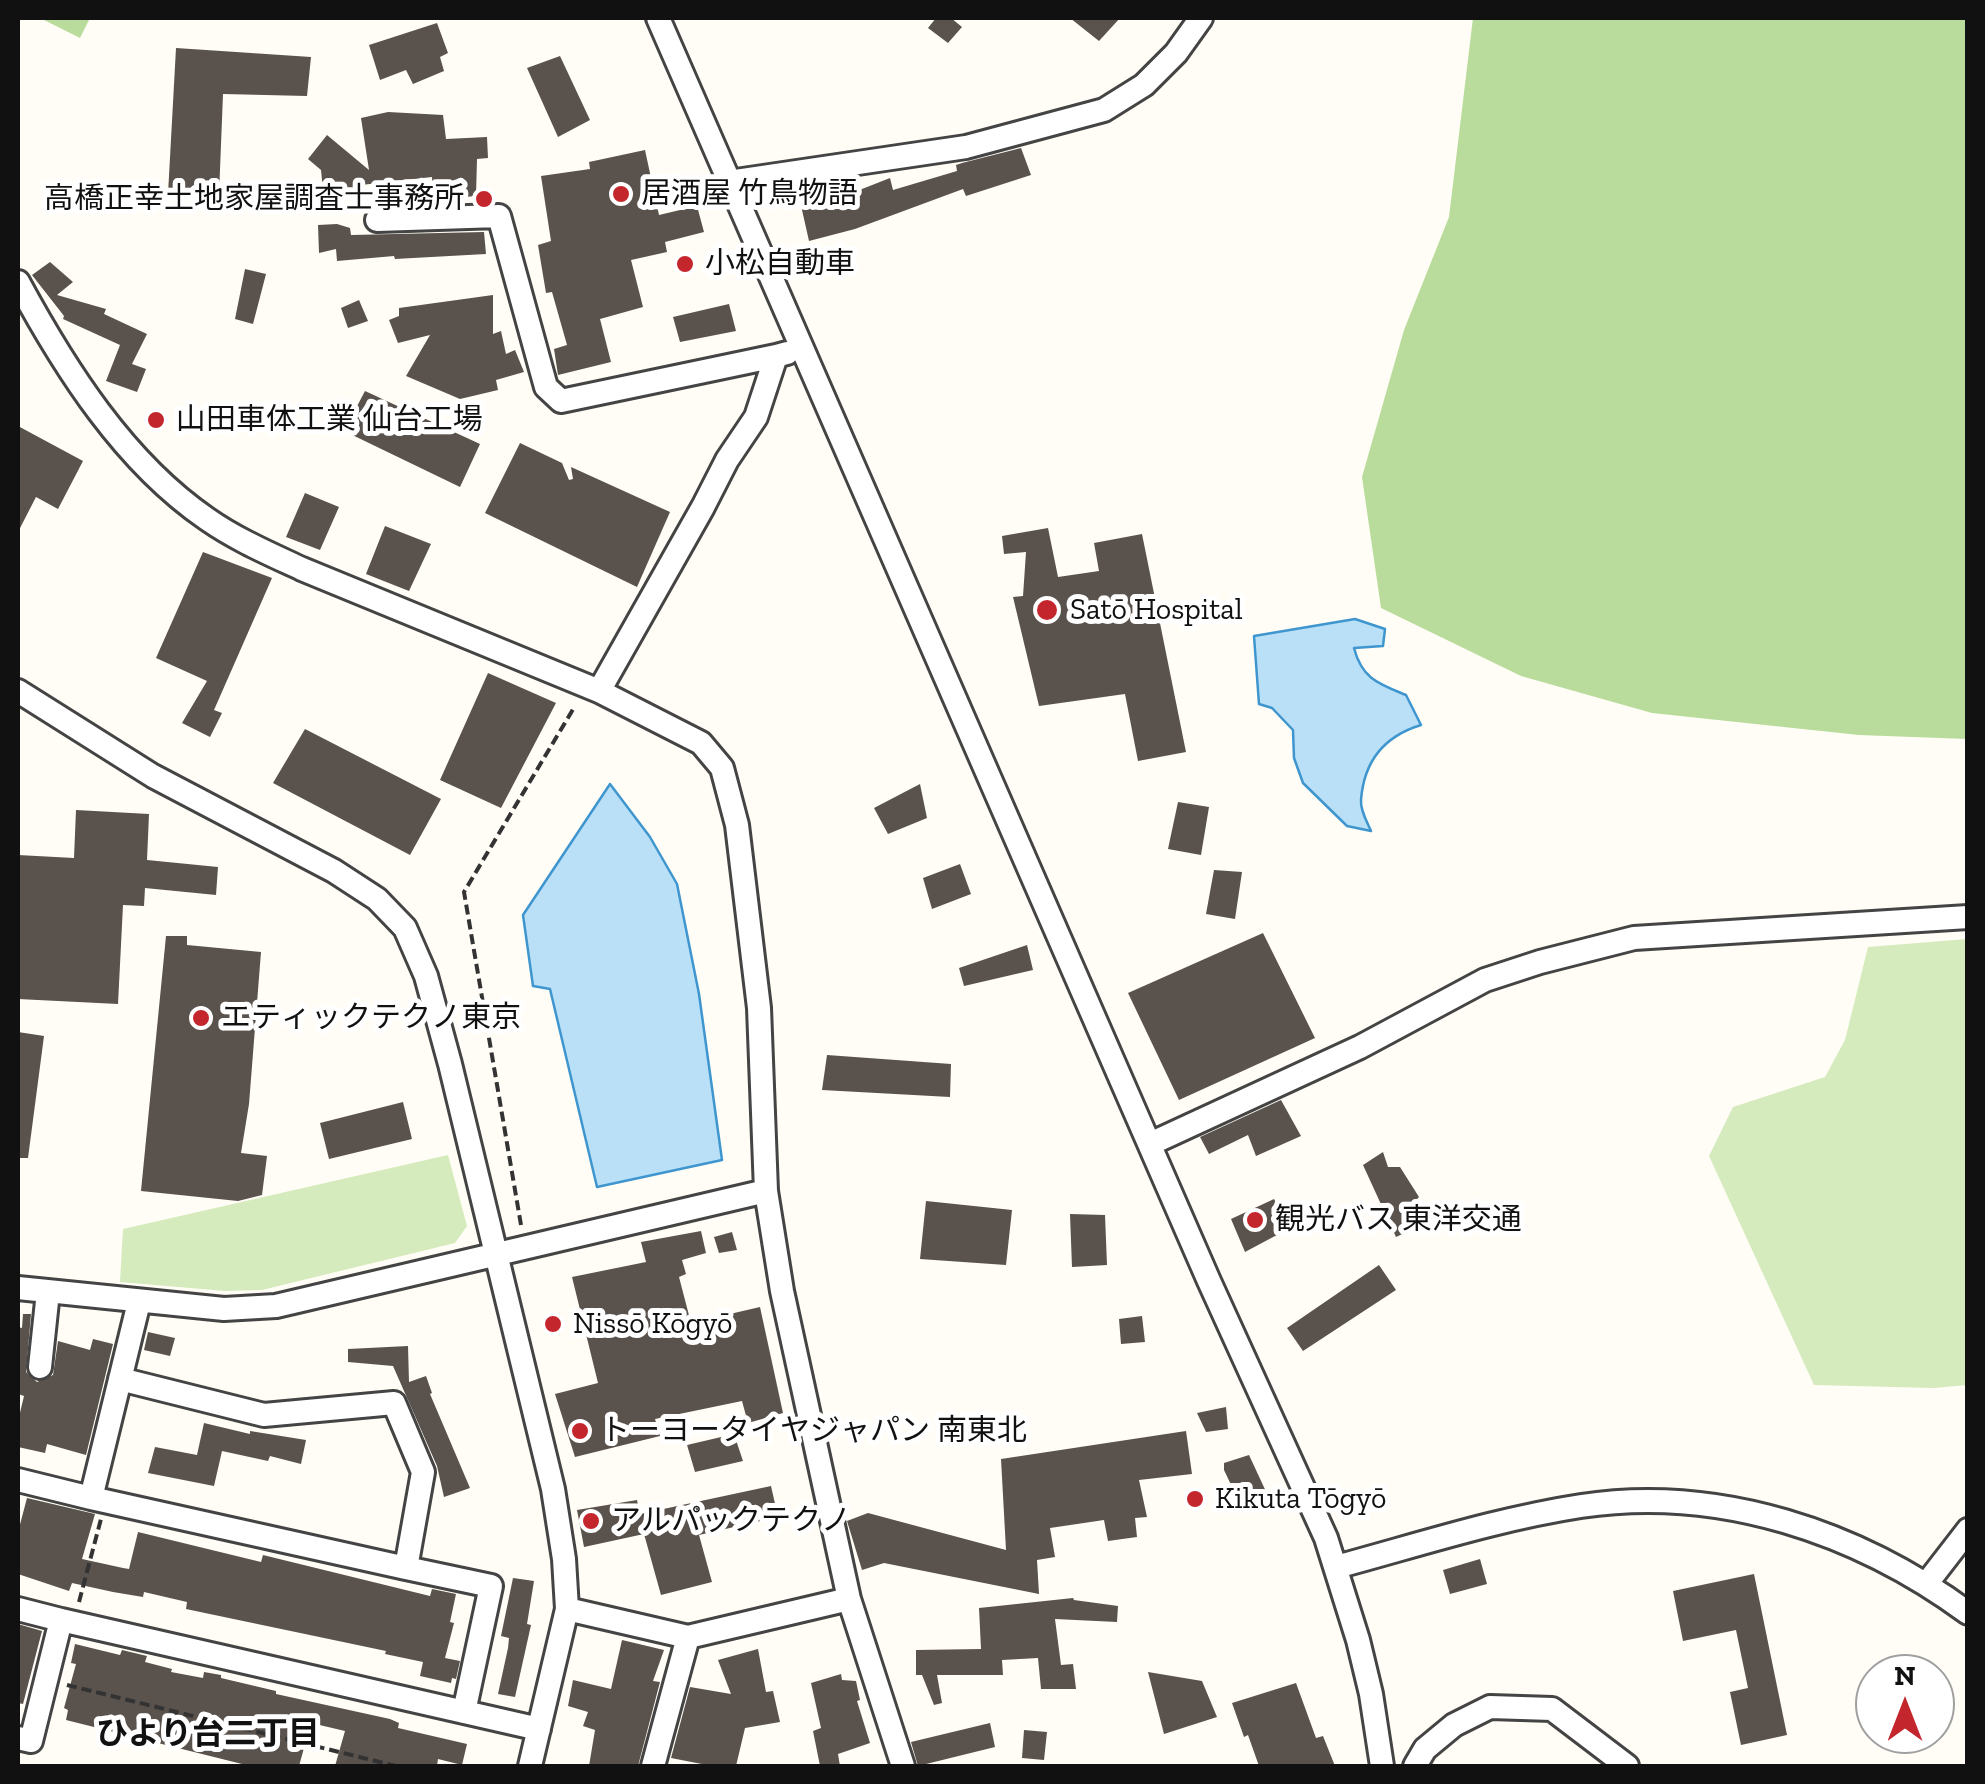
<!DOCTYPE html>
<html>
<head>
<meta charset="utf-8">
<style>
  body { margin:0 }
  #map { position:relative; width:1985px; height:1784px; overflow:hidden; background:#fffdf5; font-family:"Zilla Slab",serif }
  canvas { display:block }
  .frame { position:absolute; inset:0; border:20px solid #111; pointer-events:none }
  .north { position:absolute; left:1855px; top:1654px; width:100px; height:100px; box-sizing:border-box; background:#fff; border:2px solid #a0a0a0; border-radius:50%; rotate:0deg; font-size:28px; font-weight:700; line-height:40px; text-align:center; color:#111 }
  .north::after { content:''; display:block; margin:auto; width:35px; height:45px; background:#c4262e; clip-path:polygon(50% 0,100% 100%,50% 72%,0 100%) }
</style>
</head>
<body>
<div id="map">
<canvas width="1985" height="1784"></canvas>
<div class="frame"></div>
<div class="north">N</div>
</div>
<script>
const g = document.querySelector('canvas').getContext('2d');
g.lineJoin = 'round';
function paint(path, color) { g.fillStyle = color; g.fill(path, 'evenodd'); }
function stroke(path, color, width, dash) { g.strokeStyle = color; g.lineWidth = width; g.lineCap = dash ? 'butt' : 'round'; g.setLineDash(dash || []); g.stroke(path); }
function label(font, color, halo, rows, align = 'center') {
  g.font = font + ' "Zilla Slab","Noto Sans JP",serif'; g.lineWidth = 10; g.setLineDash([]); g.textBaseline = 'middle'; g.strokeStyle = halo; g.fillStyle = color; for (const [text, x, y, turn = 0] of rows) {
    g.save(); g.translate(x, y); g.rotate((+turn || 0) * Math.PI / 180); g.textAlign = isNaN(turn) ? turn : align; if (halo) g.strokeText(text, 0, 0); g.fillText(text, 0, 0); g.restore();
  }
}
paint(new Path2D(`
  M1967 939V1385L1934 1388 1814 1385 1709 1156 1733 1107 1825 1077 1845 1040 1868 947Z
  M448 1155 467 1226 455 1243 262 1290 225 1291 120 1282 123 1229Z`), '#d5ebbd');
paint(new Path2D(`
  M40 18H90L80 38Z
  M1473 18H1967V739L1859 735 1652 713 1521 676 1381 608 1362 477 1404 330 1449 217Z`), '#b9dc9c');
const water = new Path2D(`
  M1355 619 1385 629 1383 646 1354 648C1362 679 1379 684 1406 695L1421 725C1385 736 1364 760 1361 800 1360 810 1367 822 1371 831L1347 826 1303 783 1294 758 1293 730 1272 708 1259 704 1254 636Z
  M610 784 650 837 677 884 699 994 722 1160 597 1187 550 989 533 986 523 915Z`);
paint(water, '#b9e0f7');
stroke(water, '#3f96cf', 2.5);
paint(new Path2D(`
  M936 18H951L962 27 948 43 928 28Z
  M1070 18H1120L1099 41Z
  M437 23 448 53 440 57 444 71 413 84 406 70 380 80 369 45Z
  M176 48 311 57 307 96 223 94 219 195 168 194Z
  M560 56 590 120 558 137 527 68Z
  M388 112 443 115 446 139 487 137 488 158 477 159 476 196 453 198V190L433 193 432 177 361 185 362 188 323 190 321 170 308 159 327 135 369 170 361 118Z
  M1021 148 1031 175 966 196 963 189 855 229 809 241 800 201 862 189 890 178 893 190 957 171 956 165 962 163Z
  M645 150 659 215 697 206 704 232 665 242 667 252 631 260 643 307 600 319 611 362 558 375 554 349 567 345 552 292 546 293 538 245 551 241 541 176 590 169 589 162Z
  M337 224 350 228 351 235 484 232 486 254 395 259 394 256 337 261 336 249 319 253 318 225Z
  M50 262 73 282 57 295 106 309 104 314 147 334 132 364 146 369 137 392 106 381 120 345 63 319 64 316 32 275Z
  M245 269 266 274 253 324 235 319Z
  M493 295V334L501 331 506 354 515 350 524 372 496 380 498 390 460 399 406 376 430 335 398 343 389 320 399 316V308Z
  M359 300 368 321 348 328 341 308Z
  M729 304 736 331 680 342 673 317Z
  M365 391 480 444 460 487 344 431Z
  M18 426 83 461 58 509 36 497 18 532Z
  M520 443 562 463 569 480 573 479 571 467 670 512 637 587 485 513Z
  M305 493 339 507 320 550 286 537Z
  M385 526 431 544 409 591 366 574Z
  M1048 528 1058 577 1099 571 1094 543 1142 534 1186 752 1138 761 1125 694 1039 706 1013 597 1023 596 1026 552 1004 554 1002 536Z
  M203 552 272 578 214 710 222 713 210 737 182 723 207 681 156 658Z
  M488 673 556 703 501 808 440 780Z
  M305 729 441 799 410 855 273 783Z
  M920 784 927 818 888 834 874 808Z
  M1178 802 1209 807 1201 855 1168 849Z
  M76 810 149 814 147 860 218 867 216 895 145 888 144 906 123 905 118 1004 18 999V855L74 858Z
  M960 864 971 894 932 909 923 878Z
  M1214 870 1242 872 1235 919 1206 914Z
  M1263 933 1315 1038 1179 1100 1128 993Z
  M166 936H187V945L261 952 249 1104 241 1153 267 1156 262 1195 238 1201 141 1191Z
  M1027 945 1033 970 964 986 959 968Z
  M18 1032 44 1036 28 1158H18Z
  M827 1055 951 1064 950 1097 822 1090Z
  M1281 1100 1301 1136 1256 1156 1248 1135 1209 1154 1200 1137Z
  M403 1102 412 1139 329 1159 320 1123Z
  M1383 1152 1388 1167H1400L1419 1197 1412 1204 1424 1224 1396 1237 1363 1165Z
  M1274 1199 1290 1228 1245 1252 1231 1219Z
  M926 1201 1012 1210 1006 1265 920 1259Z
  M1070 1214 1105 1215 1107 1265 1072 1267Z
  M701 1231 706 1253 682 1260 686 1274 679 1277 691 1323 760 1307 783 1413 748 1423 742 1401 655 1419 660 1436 575 1457 555 1394 598 1383 572 1277 646 1262 641 1242Z
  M732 1232 737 1250 719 1253 714 1237Z
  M1379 1265 1396 1290 1303 1351 1287 1328Z
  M23 1314H31L26 1372 37 1382 53 1375 58 1341 90 1350 93 1339 113 1344 86 1455 47 1444 45 1453 18 1447V1421L24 1396 18 1394V1327L22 1328Z
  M1142 1316 1145 1342 1121 1344 1119 1319Z
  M148 1332 175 1338 170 1356 144 1350Z
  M408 1346 409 1382 426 1376 432 1393 430 1394 470 1488 444 1497 437 1466 393 1366 348 1362V1349Z
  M1226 1407 1228 1429 1206 1432 1197 1413Z
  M204 1423 250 1434V1431L306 1440 301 1464 270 1456 268 1461 222 1451 214 1486 148 1473 155 1447 197 1455Z
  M1186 1431 1192 1474 1139 1480 1147 1517 1135 1518 1137 1537 1108 1541 1104 1520 1050 1528 1055 1557 1037 1560 1039 1594 884 1563 862 1570 847 1521 868 1513 1006 1550 1001 1459Z
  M734 1434 743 1461 695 1472 687 1445Z
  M1249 1455 1269 1498 1242 1508 1224 1470V1463Z
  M771 1486 778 1517 699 1535 712 1582 661 1595 644 1534 584 1547 577 1510 637 1500 640 1514Z
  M27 1498 95 1514 82 1559 123 1568 129 1569 138 1532 261 1562 263 1555 430 1596 432 1589 456 1594 450 1622 454 1623 445 1658 460 1661 456 1679 452 1678 451 1683 420 1676 423 1662 385 1654 386 1651 186 1609 187 1602 144 1592 143 1597 113 1592 72 1583 69 1591 18 1574V1532Z
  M1480 1559 1487 1584 1450 1594 1443 1570Z
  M1754 1574 1787 1735 1741 1745 1730 1692 1748 1688 1736 1630 1683 1641 1673 1591Z
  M513 1578 534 1581 527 1624 531 1625 515 1697 498 1694 508 1648 509 1638 501 1636Z
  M1073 1598 1074 1600 1118 1606 1117 1622 1055 1619 1061 1665 1073 1664 1076 1689H1041L1038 1658 1002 1660 1003 1675H937L942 1703 934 1705 922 1675H916V1650L981 1649 979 1608Z
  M18 1624 42 1631 23 1704 18 1703Z
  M622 1640 664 1650 653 1681 660 1682 638 1766H589L595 1730 583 1726 588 1712 568 1706 573 1680 611 1689Z
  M75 1644 120 1655 122 1650 147 1656 145 1662 172 1669 171 1672 203 1678 204 1672 221 1675V1678L276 1691V1694L390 1719 399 1723 398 1728 467 1744 462 1765 438 1759 437 1766H335L345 1731 311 1723 299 1766H250L66 1720 68 1710 64 1708 76 1664 71 1663Z
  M758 1649 766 1692 773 1691 780 1722 745 1728 736 1766H712L671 1758 690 1687 731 1694 718 1660Z
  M1148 1672 1202 1681 1217 1717 1164 1734Z
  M841 1674 842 1680 856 1681 860 1700 857 1701 870 1743 838 1754 840 1766H820L813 1731 821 1728 811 1683Z
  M1296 1683 1316 1738 1323 1736 1335 1766H1259L1248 1735 1244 1737 1232 1703Z
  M990 1723 995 1747 918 1766 911 1742Z
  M1024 1730 1047 1732 1044 1760 1022 1758Z`), '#5a524d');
const minor = new Path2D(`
  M658 18 1209 1281 1326 1538 1358 1640 1371 1694 1382 1766
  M729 182 966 147 1104 110 1144 85 1176 53 1201 18
  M377 220 499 216 546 387 561 401 776 356
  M18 282C65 369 124 462 207 519 237 540 270 554 302 569L599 691 701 743 722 768 737 825 759 1008 766 1191 782 1291 849 1599 903 1766
  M18 691 153 776 334 871 377 899 405 928 426 976 450 1064 553 1489 564 1559 567 1609 530 1766
  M599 691 703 507 727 460 756 417 776 356 787 353
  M1150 1144 1360 1047 1485 980 1540 962 1634 938 1968 917
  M18 1288 224 1309 276 1306 766 1191
  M40 1367 48 1292
  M18 1480 91 1498 139 1302
  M91 1498 406 1568 423 1472 394 1403 264 1415 120 1379
  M1336 1567C1418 1545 1497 1519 1581 1506 1719 1485 1858 1532 1968 1613
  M406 1568 491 1586 464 1712
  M1927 1583 1968 1530
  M18 1609 61 1620 31 1741 18 1738
  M567 1609 688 1637 849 1599
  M61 1620 539 1729
  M653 1766 688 1637
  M1415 1766 1425 1749 1454 1725 1490 1707 1552 1709 1627 1766`);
stroke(minor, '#444', 28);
stroke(new Path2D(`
  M521 1225 464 892 575 706
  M79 1602 101 1519
  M67 1685 396 1766`), '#333', 4, [10, 5]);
stroke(minor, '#fff', 22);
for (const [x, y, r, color] of [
  [621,194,10,"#c4262e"],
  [484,199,10,"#c4262e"],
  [685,264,10,"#c4262e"],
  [156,420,10,"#c4262e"],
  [1047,610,12,"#c4262e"],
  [201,1018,10,"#c4262e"],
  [1255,1220,10,"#c4262e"],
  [553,1324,10,"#c4262e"],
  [580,1431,10,"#c4262e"],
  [1195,1499,10,"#c4262e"],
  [591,1521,10,"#c4262e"]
]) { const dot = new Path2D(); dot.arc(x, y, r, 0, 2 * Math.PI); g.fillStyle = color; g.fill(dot); stroke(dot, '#fff', 4); }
label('30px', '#111', '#fff', [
  ["居酒屋 竹鳥物語",641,194],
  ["高橋正幸土地家屋調査士事務所",464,199,"right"],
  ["小松自動車",705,264],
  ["山田車体工業 仙台工場",176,420],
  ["Satō Hospital",1070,610],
  ["エティックテクノ東京",221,1018],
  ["観光バス 東洋交通",1275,1220],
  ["Nissō Kōgyō",573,1324],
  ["トーヨータイヤジャパン 南東北",600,1431],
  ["Kikuta Tōgyō",1215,1499],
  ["アルパックテクノ",611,1521]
], 'left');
label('bold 32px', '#111', '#fff', [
  ["ひより台二丁目",208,1735]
]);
</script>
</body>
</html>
